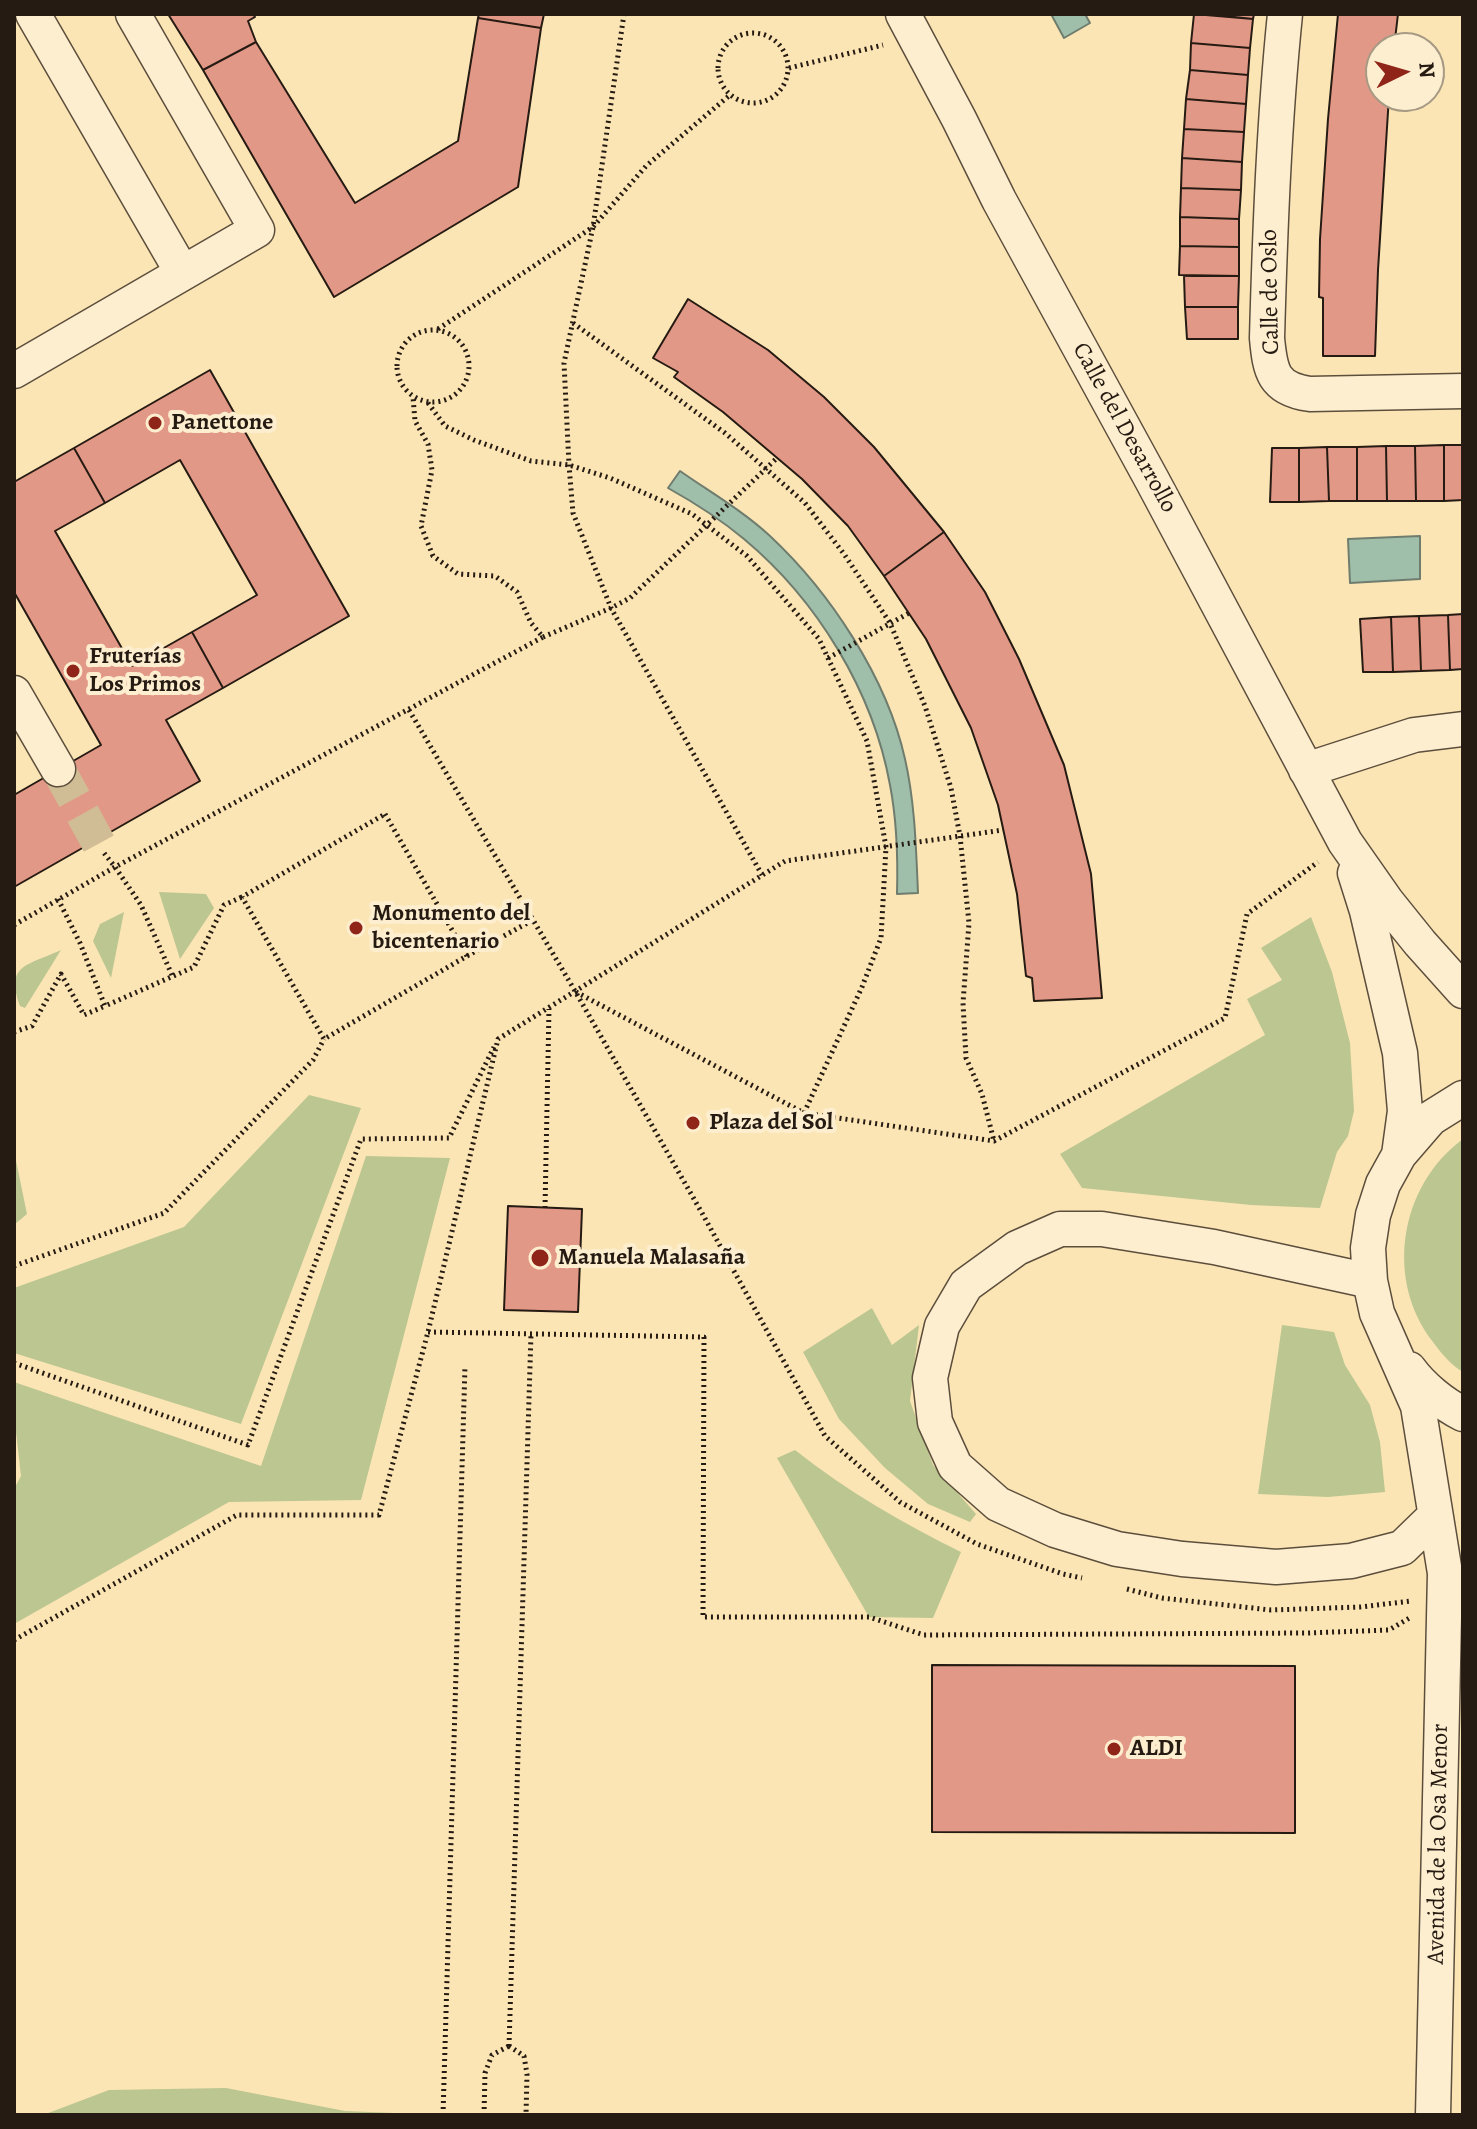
<!DOCTYPE html>
<html>
<head>
<meta charset="utf-8">
<style>
  body { margin:0 }
  #map { position:relative; width:1477px; height:2129px; overflow:hidden; background:#fce5b5; font-family:Alegreya,serif }
  canvas { display:block }
  .frame { position:absolute; inset:0; border:16px solid #261b13; pointer-events:none }
  .north { position:absolute; left:1365px; top:32px; width:80px; height:80px; box-sizing:border-box; background:#fdeecf; border:2px solid #a79a84; border-radius:50%; rotate:85deg; font-size:22px; font-weight:700; line-height:32px; text-align:center; color:#261b13 }
  .north::after { content:''; display:block; margin:auto; width:28px; height:36px; background:#8f2418; clip-path:polygon(50% 0,100% 100%,50% 72%,0 100%) }
</style>
</head>
<body>
<div id="map">
<canvas width="1477" height="2129"></canvas>
<div class="frame"></div>
<div class="north">N</div>
</div>
<script>
const g = document.querySelector('canvas').getContext('2d');
g.lineJoin = 'round';
function paint(path, color) { g.fillStyle = color; g.fill(path, 'evenodd'); }
function stroke(path, color, width, dash) { g.strokeStyle = color; g.lineWidth = width; g.lineCap = dash ? 'butt' : 'round'; g.setLineDash(dash || []); g.stroke(path); }
function label(font, color, halo, rows, align = 'center') {
  g.font = font + ' Alegreya,serif'; g.lineWidth = 8; g.setLineDash([]); g.textBaseline = 'middle'; g.strokeStyle = halo; g.fillStyle = color; for (const [text, x, y, turn = 0] of rows) {
    g.save(); g.translate(x, y); g.rotate((+turn || 0) * Math.PI / 180); g.textAlign = isNaN(turn) ? turn : align; if (halo) g.strokeText(text, 0, 0); g.fillText(text, 0, 0); g.restore();
  }
}
paint(new Path2D(`
  M159 892 206 894 214 908 180 959Z
  M124 912 111 978 93 941 100 924Z
  M1311 917 1332 972 1350 1043 1354 1111 1348 1136 1337 1152 1320 1208 1251 1205 1082 1188 1060 1154 1265 1035 1247 999 1282 980 1261 948Z
  M61 950 25 1008 20 1006C5 964 27 966 61 950Z
  M309 1095 361 1108 241 1424 14 1353V1288L184 1227Z
  M1463 1139V1372C1450 1364 1442 1354 1433 1342 1384 1279 1400 1185 1463 1139Z
  M14 1151 27 1214 14 1225Z
  M366 1156 450 1158 361 1500 229 1502 14 1624V1489L21 1476 16 1432 14 1430V1382L261 1466Z
  M872 1308 892 1345 919 1325 910 1401 933 1465 976 1514 970 1522 928 1504 885 1468 839 1419 803 1352Z
  M1282 1325 1334 1332 1345 1365 1370 1405 1380 1442 1385 1492 1328 1497 1258 1494Z
  M795 1450C847 1491 902 1523 961 1552L933 1618 869 1617 777 1458Z
  M226 2088 345 2111 443 2115H43L109 2090Z`), '#bbc691');
const water = new Path2D(`
  M1051 14H1085L1090 23 1064 38Z
  M680 471C710 492 743 511 770 536 830 592 887 678 905 759 915 803 916 848 918 893L897 894C898 858 897 821 890 785 873 691 817 600 744 539 720 519 695 503 668 488Z
  M1420 536V579L1350 583 1348 539Z`);
paint(water, '#a0bfaa');
stroke(water, '#6f7d6e', 2);
const building = new Path2D(`
  M168 14H253L255 17 248 21 256 42 203 70Z
  M479 14H544L541 28 478 18Z
  M1194 14 1253 19 1250 48 1191 43Z
  M1206 14H1254L1253 19Z
  M1338 14H1398L1394 48H1381V96H1389L1378 270 1375 356H1323V298L1319 297 1320 239 1328 119Z
  M478 18 541 28 518 187 334 297 203 70 256 42 355 203 458 141Z
  M1191 43 1250 48 1248 75 1190 70Z
  M1190 70 1248 75 1246 104 1186 99Z
  M1186 99 1246 104 1244 132 1184 129Z
  M1184 129 1244 132 1242 162 1182 158Z
  M1182 158 1242 162 1241 190 1181 188Z
  M1181 188 1241 190 1239 219 1180 217Z
  M1180 217 1239 219V247L1180 246Z
  M1180 246 1239 247V276L1179 275Z
  M1184 276H1239L1238 307H1185Z
  M688 299 768 350 824 397 874 447 944 532 884 576 848 526 802 479 723 412 674 377 678 372 653 358Z
  M1185 307H1238V339H1187Z
  M210 370 349 616 223 688 192 632 257 595 180 460 105 503 74 448Z
  M1444 445H1463V500L1444 501Z
  M1444 445V501H1416L1415 446Z
  M1386 446 1387 501H1357V447Z
  M1386 446H1415L1416 501H1387Z
  M1327 447 1329 501 1299 502V448Z
  M1327 447H1357V501H1329Z
  M74 448 105 503 55 531 132 666 192 632 223 688 166 720 200 781 14 887V795L101 745 14 592V482Z
  M1272 448H1299V502H1270Z
  M944 532 985 592 1019 659 1064 765 1091 874 1102 998 1034 1001 1032 978 1026 976 1017 894 998 805 971 728 926 639 884 576Z
  M1463 614V669L1450 670 1448 615Z
  M1448 615 1450 670 1421 671 1419 616Z
  M1419 616 1421 671 1393 672 1391 617Z
  M1391 617 1393 672H1363L1360 619Z
  M508 1206 582 1209 578 1312 504 1310Z
  M932 1665 1295 1666V1833L932 1832Z`);
paint(building, '#e29886');
stroke(building, '#261b13', 2);
stroke(new Path2D(`
  M58 769 104 853`), '#d1bd95', 34, [34, 17]);
const minor = new Path2D(`
  M33 14 182 272
  M903 14 959 119 999 200 1152 480 1345 842 1387 902 1420 943 1463 991
  M1285 14C1274 122 1270 230 1267 338 1270 371 1273 389 1310 394L1463 391
  M14 371 257 230 133 14
  M14 693 58 769
  M1306 770 1414 735 1463 729
  M1355 873 1367 911 1400 1053 1405 1111 1399 1155
  M1370 1281 1214 1247 1102 1229H1060L1017 1248 966 1285 942 1326 930 1378 935 1422 955 1466 998 1504 1055 1530 1117 1549 1182 1559 1276 1567 1351 1561 1402 1548 1435 1516
  M1409 1369C1422 1387 1443 1404 1463 1414
  M1433 2115 1445 1573 1418 1406 1377 1313 1370 1281 1368 1248 1373 1215 1383 1184 1399 1155 1431 1118 1463 1098`);
stroke(minor, '#5c4e3c', 37);
stroke(new Path2D(`
  M624 14 593 227 564 363 569 465 573 513 611 608 762 875
  M718 68a35 35 0 1 1 70 0a35 35 0 1 1-70 0Z
  M789 68 883 45
  M573 323 725 433 805 503 844 554 890 623 925 706 951 788 960 836 969 923 963 1003 966 1058 982 1094 994 1141
  M438 329 593 227 646 166 730 95
  M397 366a36 36 0 1 1 72 0a36 36 0 1 1-72 0Z
  M428 403 445 426 474 440 531 461 569 465 610 478 692 514 747 556 819 639 867 741 886 847 881 938 862 987 804 1113
  M543 637 611 608 630 598 777 458
  M828 658 909 613
  M409 710 575 991 702 1213 825 1436 900 1502 977 1544 1063 1574 1082 1578
  M385 814 467 956 324 1039 242 897Z
  M58 899 80 943 105 1006 194 967 224 905 242 897
  M14 925 115 867 104 853
  M467 956 533 920
  M172 975 141 905 115 867 543 637 531 623 517 592 495 576 458 574 433 556 421 526 432 470 428 444 415 421 413 397
  M576 992 804 1113 994 1141 1225 1018 1247 914 1318 862
  M14 1032 32 1026 61 974 84 1015 105 1006
  M545 1208 549 1009
  M14 1266 164 1213 313 1060 324 1039
  M428 1332 704 1337 703 1617H869L924 1635 1308 1633 1389 1630 1411 1617
  M14 1363 248 1445 361 1139 449 1138 494 1047
  M1127 1589 1162 1598 1271 1610 1360 1607 1411 1601
  M14 1640 237 1515H379L428 1332 498 1039 785 861 1003 830
  M509 2046 531 1334
  M509 2046 524 2056 527 2074 526 2115
  M443 2115 465 1366
  M484 2115 485 2073 492 2055 509 2046`), '#261b13', 5, [2, 4]);
stroke(minor, '#fdeecf', 34);
for (const [x, y, r, color] of [
  [155,423,8,"#8f2418"],
  [73,671,8,"#8f2418"],
  [356,928,8,"#8f2418"],
  [693,1123,8,"#8f2418"],
  [540,1258,10,"#8f2418"],
  [1114,1749,8,"#8f2418"]
]) { const dot = new Path2D(); dot.arc(x, y, r, 0, 2 * Math.PI); g.fillStyle = color; g.fill(dot); stroke(dot, '#fdeecf', 3); }
label('24px', '#261b13', '#fdeecf', [
  ["Calle de Oslo",1271,292,-91],
  ["Calle del Desarrollo",1124,428,61],
  ["Avenida de la Osa Menor",1439,1844,-89]
]);
label('bold 24px', '#261b13', '#fdeecf', [
  ["Panettone",171,423],
  ["Fruterías",89,657],
  ["Los Primos",89,685],
  ["Monumento del",372,914],
  ["bicentenario",372,942],
  ["Plaza del Sol",709,1123],
  ["Manuela Malasaña",558,1258],
  ["ALDI",1130,1749]
], 'left');
</script>
</body>
</html>
